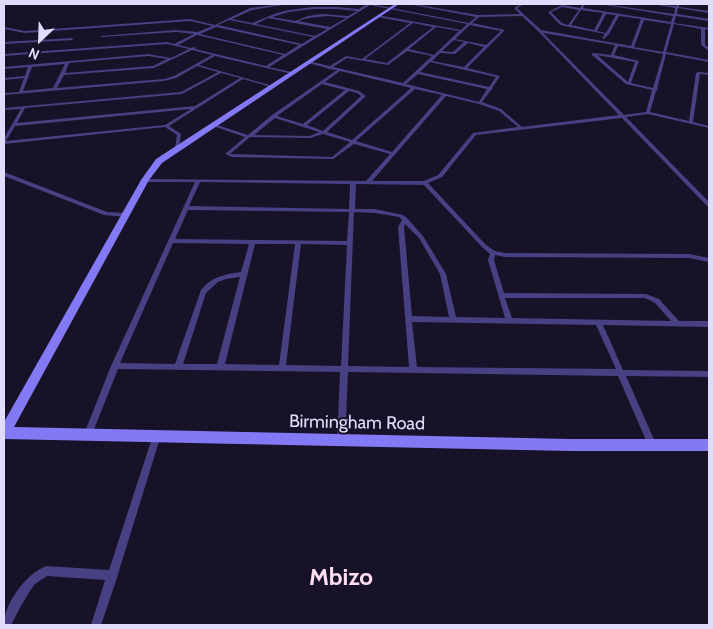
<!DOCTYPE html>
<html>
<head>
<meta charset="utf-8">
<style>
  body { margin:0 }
  #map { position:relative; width:713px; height:629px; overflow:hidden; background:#171227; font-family:Cabin,sans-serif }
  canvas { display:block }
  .frame { position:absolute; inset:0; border:5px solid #e1dbfc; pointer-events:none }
  .north { position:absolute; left:15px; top:15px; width:50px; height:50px; -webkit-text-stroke:4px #171227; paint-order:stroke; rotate:204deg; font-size:14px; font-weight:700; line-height:20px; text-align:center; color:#e1dbfc }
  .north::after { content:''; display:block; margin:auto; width:18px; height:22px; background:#e1dbfc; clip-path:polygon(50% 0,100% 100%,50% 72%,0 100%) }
</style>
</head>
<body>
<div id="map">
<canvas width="713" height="629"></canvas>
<div class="frame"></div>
<div class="north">N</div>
</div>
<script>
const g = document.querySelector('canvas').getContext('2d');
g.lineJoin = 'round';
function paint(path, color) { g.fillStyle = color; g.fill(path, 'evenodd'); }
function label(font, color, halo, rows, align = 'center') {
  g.font = font + ' Cabin,sans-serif'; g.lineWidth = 4; g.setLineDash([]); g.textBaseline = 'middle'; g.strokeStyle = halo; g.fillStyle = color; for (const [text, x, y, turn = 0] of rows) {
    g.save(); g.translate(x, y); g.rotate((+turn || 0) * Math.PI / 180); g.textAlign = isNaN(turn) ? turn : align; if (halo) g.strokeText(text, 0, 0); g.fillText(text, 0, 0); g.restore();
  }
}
paint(new Path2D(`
  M283 4H289L252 10 232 19 252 23 277 13 289 10 313 7H337L359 9 367 4H371L469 23 476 17 408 4H413L478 15 520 14 514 8 521 4H524L517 8 541 30 631 46 641 19 619 16 609 34 604 39 602 38 605 34 560 25 548 12 562 5 580 8 583 4H585L583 8 671 22 673 16 599 4H604L674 14 675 8 652 4 676 6 677 4H679V7L709 11V13L678 8 677 14 709 19V21L676 16 674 23 709 28V30L705 29V45L709 48V51L701 45V29L674 24 666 52 709 60V62L666 54 657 89 658 90 656 91 650 112 689 121 696 73 698 72 709 73V75L700 74 693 122 709 126V128L648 114 626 117 709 202V207L707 206 622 118 476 135 442 177 428 183 486 245 495 251 505 253 689 254 709 258V262L689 258 505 257 495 255 494 260 504 293 646 294 659 299 679 321H709V327L603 325 623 370 709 371V377L626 376 656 444 655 447 652 448 649 447 618 376 348 372 345 441 344 444 341 445 338 444 337 441 340 372 118 369 91 437 88 438 85 437 84 434 111 366 195 182H145L143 181V179L366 181 390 154 354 144 333 159 232 157 225 154 245 137 210 125 214 124 248 135 272 115 337 70 328 69 327 68 308 63V61L330 66 346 56 362 59 410 23 378 17 377 15 461 30 467 24 370 5 269 67 292 72V74L215 56 199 65 273 86 271 87 243 79 169 126 181 134 179 148 177 149 175 148 177 135 165 127 4 144V138L21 109 4 110V108L181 92 218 72 197 66 176 78 164 81 4 95V93L19 92 24 78 4 80V78L25 76 28 67 4 69V67L148 54 171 58 189 49 167 44 4 56V54L167 42 174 44 194 34 176 32 102 37 100 36 176 30 198 32 212 26 190 21 25 33 4 29V27L25 31 190 19 215 25 250 8ZM562 7 579 10 568 25 562 23 551 12ZM313 9H337L357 11 348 16 322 14 308 16 295 21 272 17 289 12ZM581 10 603 13 594 30 571 25ZM606 14 616 15 606 33 597 31ZM328 16 346 18 330 27 298 21 308 18ZM522 16 539 32 619 115 522 127 501 109 482 102 491 90 493 89 492 88 500 76 467 68 505 30 472 23 479 17ZM268 18 327 29 315 36 256 24ZM229 20 313 37 302 44 218 25ZM644 20 671 24 663 52 634 47ZM413 23 433 27 387 63 365 59ZM470 25 501 31 486 45 455 39ZM216 27 299 45 285 54 200 34ZM436 27 459 31 434 55 409 49ZM543 33 615 45 611 55 593 53 591 54 626 84 652 90 646 112 624 115ZM197 35 283 55 266 66 195 49 196 48 194 47 191 48 178 45ZM454 40 464 42 453 52 442 51ZM468 43 484 47 464 67 432 61 440 53 455 54ZM618 46 663 54 653 88 631 83 639 61 614 55ZM192 50 212 55 174 76 164 79 57 88 64 75 154 68ZM407 51 432 56 403 83 333 67 347 58 388 65ZM597 55 635 62 628 82ZM148 56 167 59 153 66 65 73 69 63ZM430 62 496 77 489 87 420 72ZM65 64 53 88 23 91 32 67ZM340 71 403 86 411 88 352 140 327 132 366 96 359 91 325 82ZM221 73 240 78 195 106 17 123 25 108 182 94ZM418 74 487 89 479 102 406 84ZM322 84 345 90 303 124 277 116ZM415 89 442 95 392 152 356 141ZM349 91 357 93 361 96 323 131 307 125ZM446 96 479 104 499 111 518 127 473 133 438 175 424 181H372ZM191 109 165 125 6 141 15 126ZM275 118 319 132 310 136 254 135ZM323 134 350 142 332 157 230 154 250 137 310 138ZM200 182 350 184 349 209 189 206ZM356 184 424 185 482 247 490 254 488 260 505 318 456 317 446 274 423 236 407 218 403 215 375 209H355ZM188 210 349 212 347 241 175 239ZM354 212 375 213 399 217 402 220 398 227 409 367 348 366ZM405 224 419 238 440 274 449 317 412 316 404 227ZM173 243 249 244 241 272C225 274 211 277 201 290L175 364 120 363ZM255 244H295L279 365 225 364ZM301 244 347 245 341 366 286 365ZM240 277 217 364H183L206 293 218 282 226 279ZM505 298H645L655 303 671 321 512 318ZM412 322 596 325 616 369 417 367Z
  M707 4H709V6H708Z
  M72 38 73 40 4 44V42Z
  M4 172 107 212 127 213 130 215 127 217 104 215 4 176Z
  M157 431 160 432 161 435 118 574V575L101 625H91L105 580 47 576 35 584 30 591 21 606 11 625H4C4 603 26 574 46 566L109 570 153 435 154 432Z`), '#474083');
paint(new Path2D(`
  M395 4H399L162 163 149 180 14 427 570 439H709V451H570L4 439V422L141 180 156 159Z`), '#8379f5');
label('18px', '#e1dbfc', '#171227', [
  ["Birmingham Road",357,423,1]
]);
label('bold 24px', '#fdddef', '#171227', [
  ["Mbizo",341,578]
]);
</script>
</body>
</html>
